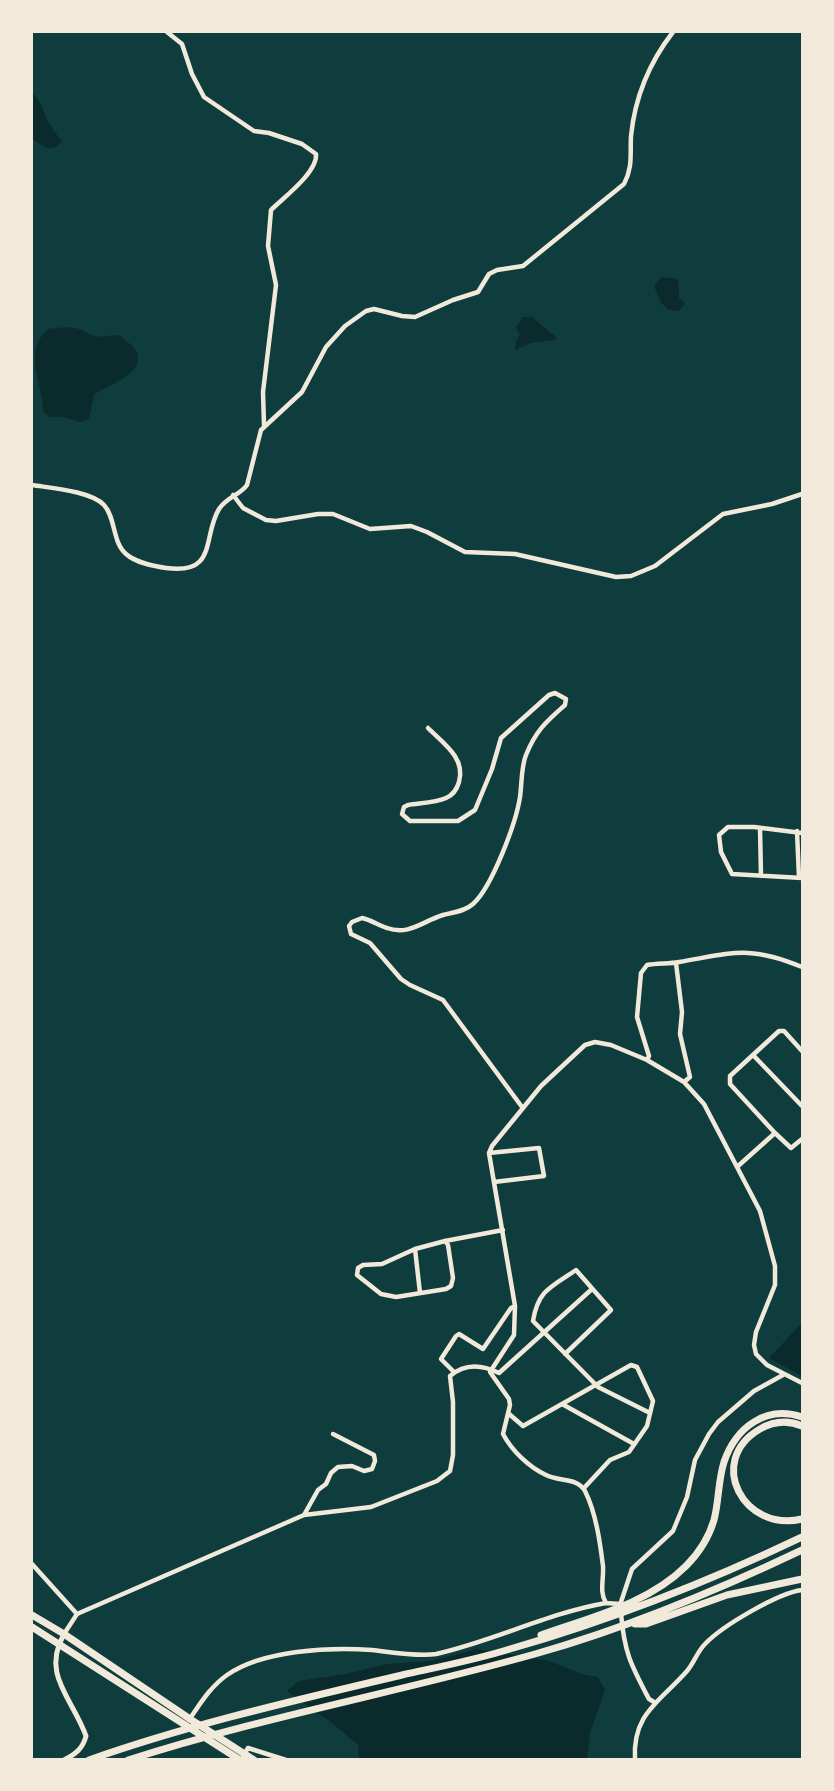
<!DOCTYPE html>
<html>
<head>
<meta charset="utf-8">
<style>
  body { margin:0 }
  #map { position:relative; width:834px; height:1791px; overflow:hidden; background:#0f3d3e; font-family:"Noto Sans",sans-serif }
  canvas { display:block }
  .frame { position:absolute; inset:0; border:33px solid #f1e9da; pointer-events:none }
</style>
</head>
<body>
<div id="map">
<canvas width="834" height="1791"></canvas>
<div class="frame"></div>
</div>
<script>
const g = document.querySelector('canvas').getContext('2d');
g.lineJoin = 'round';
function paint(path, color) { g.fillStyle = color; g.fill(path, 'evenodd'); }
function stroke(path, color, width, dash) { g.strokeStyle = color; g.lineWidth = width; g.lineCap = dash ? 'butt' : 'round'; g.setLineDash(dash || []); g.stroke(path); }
paint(new Path2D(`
  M32 92C42 102 44 116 52 128 55 133 59 137 62 142 50 154 44 146 32 139Z
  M661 277 678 279 679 298 685 303 679 311 669 310 661 303 654 286Z
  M523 317H532L557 338 555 340 531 343 515 350 516 340 520 335 516 328Z
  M67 327 80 329 95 337 119 335C124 340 133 345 136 350 148 374 106 385 94 395L89 419C79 424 76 421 67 418 62 416 54 417 49 417L43 411C43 384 22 352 48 329Z
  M802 1323V1376L769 1358Z
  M477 1649 549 1661 582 1674 598 1677 605 1690 590 1733 587 1760 359 1759 358 1745 332 1723 287 1691 299 1681 345 1674 388 1664 431 1661Z`), '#0a2a2b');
stroke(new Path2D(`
  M167 32 182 44 192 74 204 97 254 131 269 133 302 144 316 154C318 172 283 198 271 210L268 246 276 285 263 392 264 425
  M32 485C50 488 91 491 104 505 116 518 112 542 126 554 136 563 153 566 166 568 218 575 202 537 219 509 227 497 240 495 247 485L261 430 302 392 326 347 345 326 366 311 374 309 402 316 415 317 453 300 478 292 489 274 497 270 523 266 624 184C633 167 630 154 631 136 635 96 649 63 673 32
  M233 495 243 508 266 520 276 521 318 514H333L370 529 411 526 427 532 465 552 515 554 616 577 631 576 655 566 723 514 772 504 802 494
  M428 728C443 743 466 758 459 782 457 789 453 795 446 798 435 803 420 803 408 805L404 807 402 814 410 821H458L475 810 492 769 501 738 549 695 555 693 566 699 565 705C547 721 536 730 526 755 521 767 522 783 520 797 516 823 492 887 473 904 464 912 453 912 443 915 423 921 409 936 387 928 378 925 371 920 362 918L352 922 349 926 351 934 370 943 401 979 410 985 443 1000 522 1107
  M760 828 761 876
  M797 831 799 878
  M802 833 754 827H728L719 835 721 852 732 874 802 878
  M676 963 682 1012 680 1034 690 1077 684 1082
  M753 1055 802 1106
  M647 1060 649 1056 637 1017 641 973 647 965C658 963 669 964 679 962 733 953 749 945 802 967
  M775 1133 730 1084V1076L779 1031H784L802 1051
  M489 1153 539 1148 544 1176 494 1182
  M737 1167 775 1133 791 1148 802 1139
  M445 1241 448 1245 453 1278 451 1286 446 1289 396 1297 381 1294 357 1275 358 1268 363 1265 382 1264 415 1249 445 1241 503 1230
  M415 1249 420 1293
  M565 1354 611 1310 576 1270C551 1287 538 1290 533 1321L596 1385 598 1387 650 1413
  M454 1372 441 1359 456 1336 459 1334 483 1349 511 1308 515 1306
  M562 1404 634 1444
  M508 1413 523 1426 631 1365 637 1367 653 1401 647 1426 629 1452 610 1460 584 1488
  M304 1515 318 1490 326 1484 331 1473 338 1467 352 1466 364 1471 372 1469 375 1461 374 1455 333 1434
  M32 1564 77 1614
  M620 1604 606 1603C599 1592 604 1579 603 1566 600 1542 596 1513 585 1491 577 1477 559 1482 546 1475 529 1467 512 1451 503 1434L510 1405 509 1399 490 1372 514 1335 515 1306 489 1153 492 1146 541 1086 585 1045 595 1042 611 1045 647 1060 684 1082 704 1104 760 1211 775 1266V1285L756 1332 754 1345 756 1354 767 1365 802 1383
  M620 1605 632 1569 673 1531 687 1497 695 1460 709 1434 718 1422 754 1391 783 1375
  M621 1613C624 1652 631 1665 649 1699L654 1702
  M64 1634 77 1614 304 1515 371 1507 437 1481 450 1471 453 1455V1402L450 1376C465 1363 483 1365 499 1373L592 1289
  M189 1720C200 1704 210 1687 227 1675 263 1650 329 1647 372 1650 390 1652 419 1657 436 1654 494 1641 548 1613 606 1603
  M243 1756 248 1748 286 1760
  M635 1760C632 1713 661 1701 687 1671 694 1663 697 1652 705 1644 722 1626 778 1593 802 1590`), '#f1e9da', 4.5);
stroke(new Path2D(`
  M64 1760C76 1754 83 1748 86 1736 72 1697 41 1675 64 1634`), '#f1e9da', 5);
stroke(new Path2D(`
  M32 1615 64 1634 190 1719 254 1760
  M32 1627 240 1760`), '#f1e9da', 7);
stroke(new Path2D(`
  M802 1426C788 1420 774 1421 760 1429 705 1461 744 1533 802 1519
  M635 1624H646L727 1595 802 1579
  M541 1635C591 1617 648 1604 686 1566 698 1554 709 1537 714 1520 719 1501 718 1481 724 1462 736 1427 766 1405 802 1417
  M89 1760C191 1724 297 1700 402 1675 438 1667 475 1660 510 1649 611 1620 708 1582 802 1537
  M128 1760C262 1717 400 1692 535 1654 627 1628 716 1591 802 1550`), '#f1e9da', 7);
</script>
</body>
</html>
